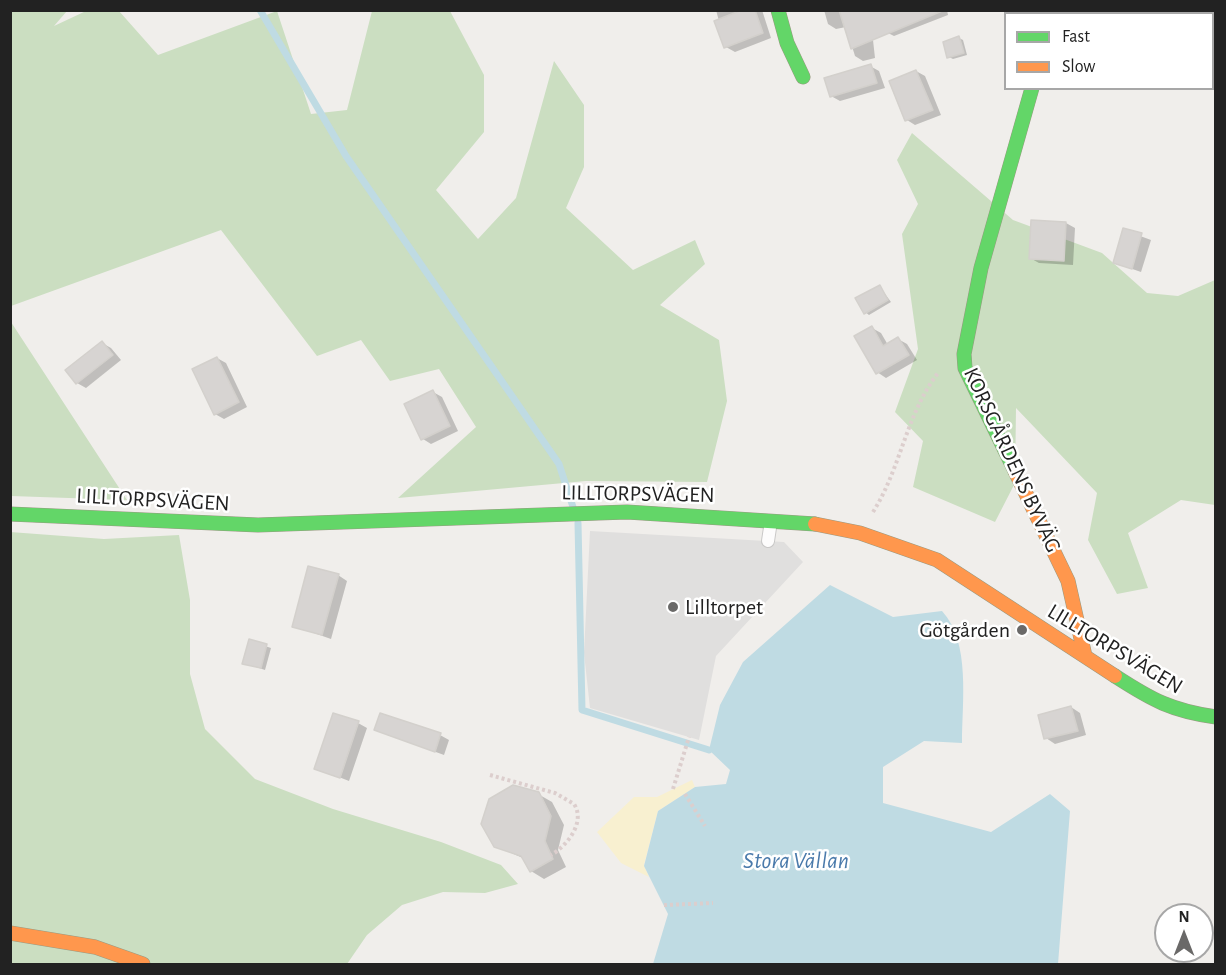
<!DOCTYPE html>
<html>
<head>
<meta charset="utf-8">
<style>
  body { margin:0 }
  #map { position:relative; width:1226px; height:975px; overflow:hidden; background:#f0eeeb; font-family:"Alegreya Sans",sans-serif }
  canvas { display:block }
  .frame { position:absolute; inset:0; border:12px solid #222; pointer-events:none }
  .legend { position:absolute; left:1004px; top:12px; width:210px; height:78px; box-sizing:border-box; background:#fff; border:2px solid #a7a7a7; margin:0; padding:8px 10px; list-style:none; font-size:18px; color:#222 }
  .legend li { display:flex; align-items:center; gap:12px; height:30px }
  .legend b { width:30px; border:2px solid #a7a7a7 }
  .north { position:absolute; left:1154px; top:903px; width:60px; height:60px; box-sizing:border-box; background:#fff; border:2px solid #a7a7a7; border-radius:50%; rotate:0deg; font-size:16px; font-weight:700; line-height:24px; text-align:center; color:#222 }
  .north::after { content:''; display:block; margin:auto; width:21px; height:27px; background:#6a6968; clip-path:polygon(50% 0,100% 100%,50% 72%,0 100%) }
</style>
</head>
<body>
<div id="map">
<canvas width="1226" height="975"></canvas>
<div class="frame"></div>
<ul class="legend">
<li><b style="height:8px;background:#63d668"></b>Fast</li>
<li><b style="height:8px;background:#ff974d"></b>Slow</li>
</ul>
<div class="north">N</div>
</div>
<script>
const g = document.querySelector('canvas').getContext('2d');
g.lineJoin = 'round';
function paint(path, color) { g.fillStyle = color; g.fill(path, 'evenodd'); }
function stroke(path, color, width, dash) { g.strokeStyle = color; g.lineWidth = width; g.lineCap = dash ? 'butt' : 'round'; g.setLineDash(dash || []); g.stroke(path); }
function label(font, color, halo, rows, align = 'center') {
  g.font = font + ' "Alegreya Sans",sans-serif'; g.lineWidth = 5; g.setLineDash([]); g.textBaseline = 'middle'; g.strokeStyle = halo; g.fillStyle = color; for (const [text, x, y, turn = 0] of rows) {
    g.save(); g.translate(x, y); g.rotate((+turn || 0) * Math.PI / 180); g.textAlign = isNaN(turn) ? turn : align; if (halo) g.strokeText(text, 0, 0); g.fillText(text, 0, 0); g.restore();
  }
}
paint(new Path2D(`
  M11 10 67 11 54 26 86 11H119L158 55 277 11 311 114 347 110 372 11H450L484 75V132L436 190 478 239 516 198 554 61 584 105V167L566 208 633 270 695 240 705 264 660 305 719 340 727 401 707 482 586 481 398 498 476 427 439 369 390 381 361 340 317 356 221 230 11 306Z
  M912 133 1013 220 1102 253 1147 293 1178 296 1215 280V505L1181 500 1128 533 1148 588 1117 594 1088 540 1097 493 1016 408 1015 483 995 522 913 487 923 441 895 412 918 349 902 234 918 204 897 160Z
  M11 322 127 500 11 496Z
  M10 532 104 539 179 535 190 600V674L205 729 255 779 333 809 441 842 501 865 518 884 485 893 443 892 402 905 367 935 347 964H11Z`), '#cbdec1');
paint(new Path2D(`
  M692 780 695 787 658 811 644 865 649 877 621 863 597 832 634 797H657Z`), '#f8f0d0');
paint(new Path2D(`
  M590 531 784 542 803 562 716 656 699 740 590 708 584 653Z`), '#e0dfde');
paint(new Path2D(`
  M830 585 893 617 942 611C971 642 962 703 962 743L924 741 883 767V803L991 832 1050 794 1070 811 1058 964H653L668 914 644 866 658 811 695 787 726 784 730 770 709 750 720 705 743 662Z`), '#bfdbe3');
paint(new Path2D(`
  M716 10H762L771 38 735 52 726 47Z
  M824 10H863L871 22 875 58 863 61 855 56 846 27 836 29 828 24Z
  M889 10H947L948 15 894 36 888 33Z
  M1079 10H1145L1144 14H1084Z
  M959 38 963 40 967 55 953 59 949 57Z
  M870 66 879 71 885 88 840 101 831 96Z
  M916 71 925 76 941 115 915 125 907 120Z
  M1066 223 1075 228 1073 265 1039 263 1030 258Z
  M1124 230 1151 240 1141 272 1115 263Z
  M880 287 891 302 869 315 865 312Z
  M872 328 881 333 888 345 898 339 907 344 917 360 886 378 877 372Z
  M102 343 111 348 121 360 86 388 77 383Z
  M217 358 226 363 247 407 224 419 215 414Z
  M433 392 442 397 458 431 431 444 423 439Z
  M338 575 347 581 331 639 294 626Z
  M250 641 271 648 265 670 244 663Z
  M1071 707 1080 713 1086 735 1055 744 1046 738Z
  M358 723 367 728 349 781 316 768Z
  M376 730 440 735 449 740 444 755Z
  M538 794 552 802 564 825 558 850 566 867 544 879 531 871 525 859 495 846Z`), '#0003');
stroke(new Path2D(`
  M260 10 346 156 559 464 573 507
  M578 523 582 710 709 750`), '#bfdbe3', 7);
const building = new Path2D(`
  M742 10H755L763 33 724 48 714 21Z
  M839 10H942V11L851 49Z
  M959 36 964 53 947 58 943 42Z
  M871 64 877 83 830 97 824 78Z
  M916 70 933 110 905 121 889 81Z
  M1031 220 1066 222 1064 261 1029 259Z
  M1123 228 1142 233 1132 269 1113 263Z
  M880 285 888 300 864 314 855 298Z
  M872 326 883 346 898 337 909 355 876 374 854 336Z
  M102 341 113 355 76 384 65 370Z
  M217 357 239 402 214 415 192 369Z
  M433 390 450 426 421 440 404 404Z
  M308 566 339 574 322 635 292 627Z
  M249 639 267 644 261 668 242 664Z
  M1071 706 1078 731 1044 739 1038 715Z
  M333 713 359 721 340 778 314 769Z
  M380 713 441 733 435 752 374 730Z
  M513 785 539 792 551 816 545 841 553 859 530 872 521 856 494 847 481 824 489 799Z`);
paint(building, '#d7d4d2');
stroke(building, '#d3d0cc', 1.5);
const lane = new Path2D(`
  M768 541 771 521`);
const street = new Path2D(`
  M1051 14 1052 10`);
const fast = new Path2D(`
  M778 10 787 43 803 77
  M1015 471 965 368 964 354 981 268 1032 88
  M10 514 258 525 627 512 815 524
  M1115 676C1152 700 1172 711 1216 717`);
const slow = new Path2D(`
  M1015 471 1068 581 1085 656
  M815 524 860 533 937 560 1115 676
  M10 933 95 947 143 964`);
stroke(lane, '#c9c8c7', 14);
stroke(street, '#c9c8c7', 24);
stroke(fast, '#999a82', 15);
stroke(slow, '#999a82', 15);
stroke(new Path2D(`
  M873 512C901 468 906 414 938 373
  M490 775 555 793 574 804C586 822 567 846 551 855
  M673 789 689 737
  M685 794 705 826
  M664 905 713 903`), '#dccecd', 4, [3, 3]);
stroke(lane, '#fdfcfc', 12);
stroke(street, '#fdfcfc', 22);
stroke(fast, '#63d668', 14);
stroke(slow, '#ff974d', 14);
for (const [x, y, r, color] of [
  [673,607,6,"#6a6968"],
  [1022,630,6,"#6a6968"]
]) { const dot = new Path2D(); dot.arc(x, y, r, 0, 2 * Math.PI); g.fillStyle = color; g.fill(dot); stroke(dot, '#fff', 2); }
label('22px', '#222', '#fff', [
  ["KORSGÅRDENS BYVÄG",1012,460,65],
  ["LILLTORPSVÄGEN",638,494,1],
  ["LILLTORPSVÄGEN",153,500,3],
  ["LILLTORPSVÄGEN",1115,649,31]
]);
label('22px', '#222', '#fff', [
  ["Lilltorpet",685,607],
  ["Götgården",1010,630,"right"]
], 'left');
label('italic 24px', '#4a7aab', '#fff', [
  ["Stora Vällan",796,861]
]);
</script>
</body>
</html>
